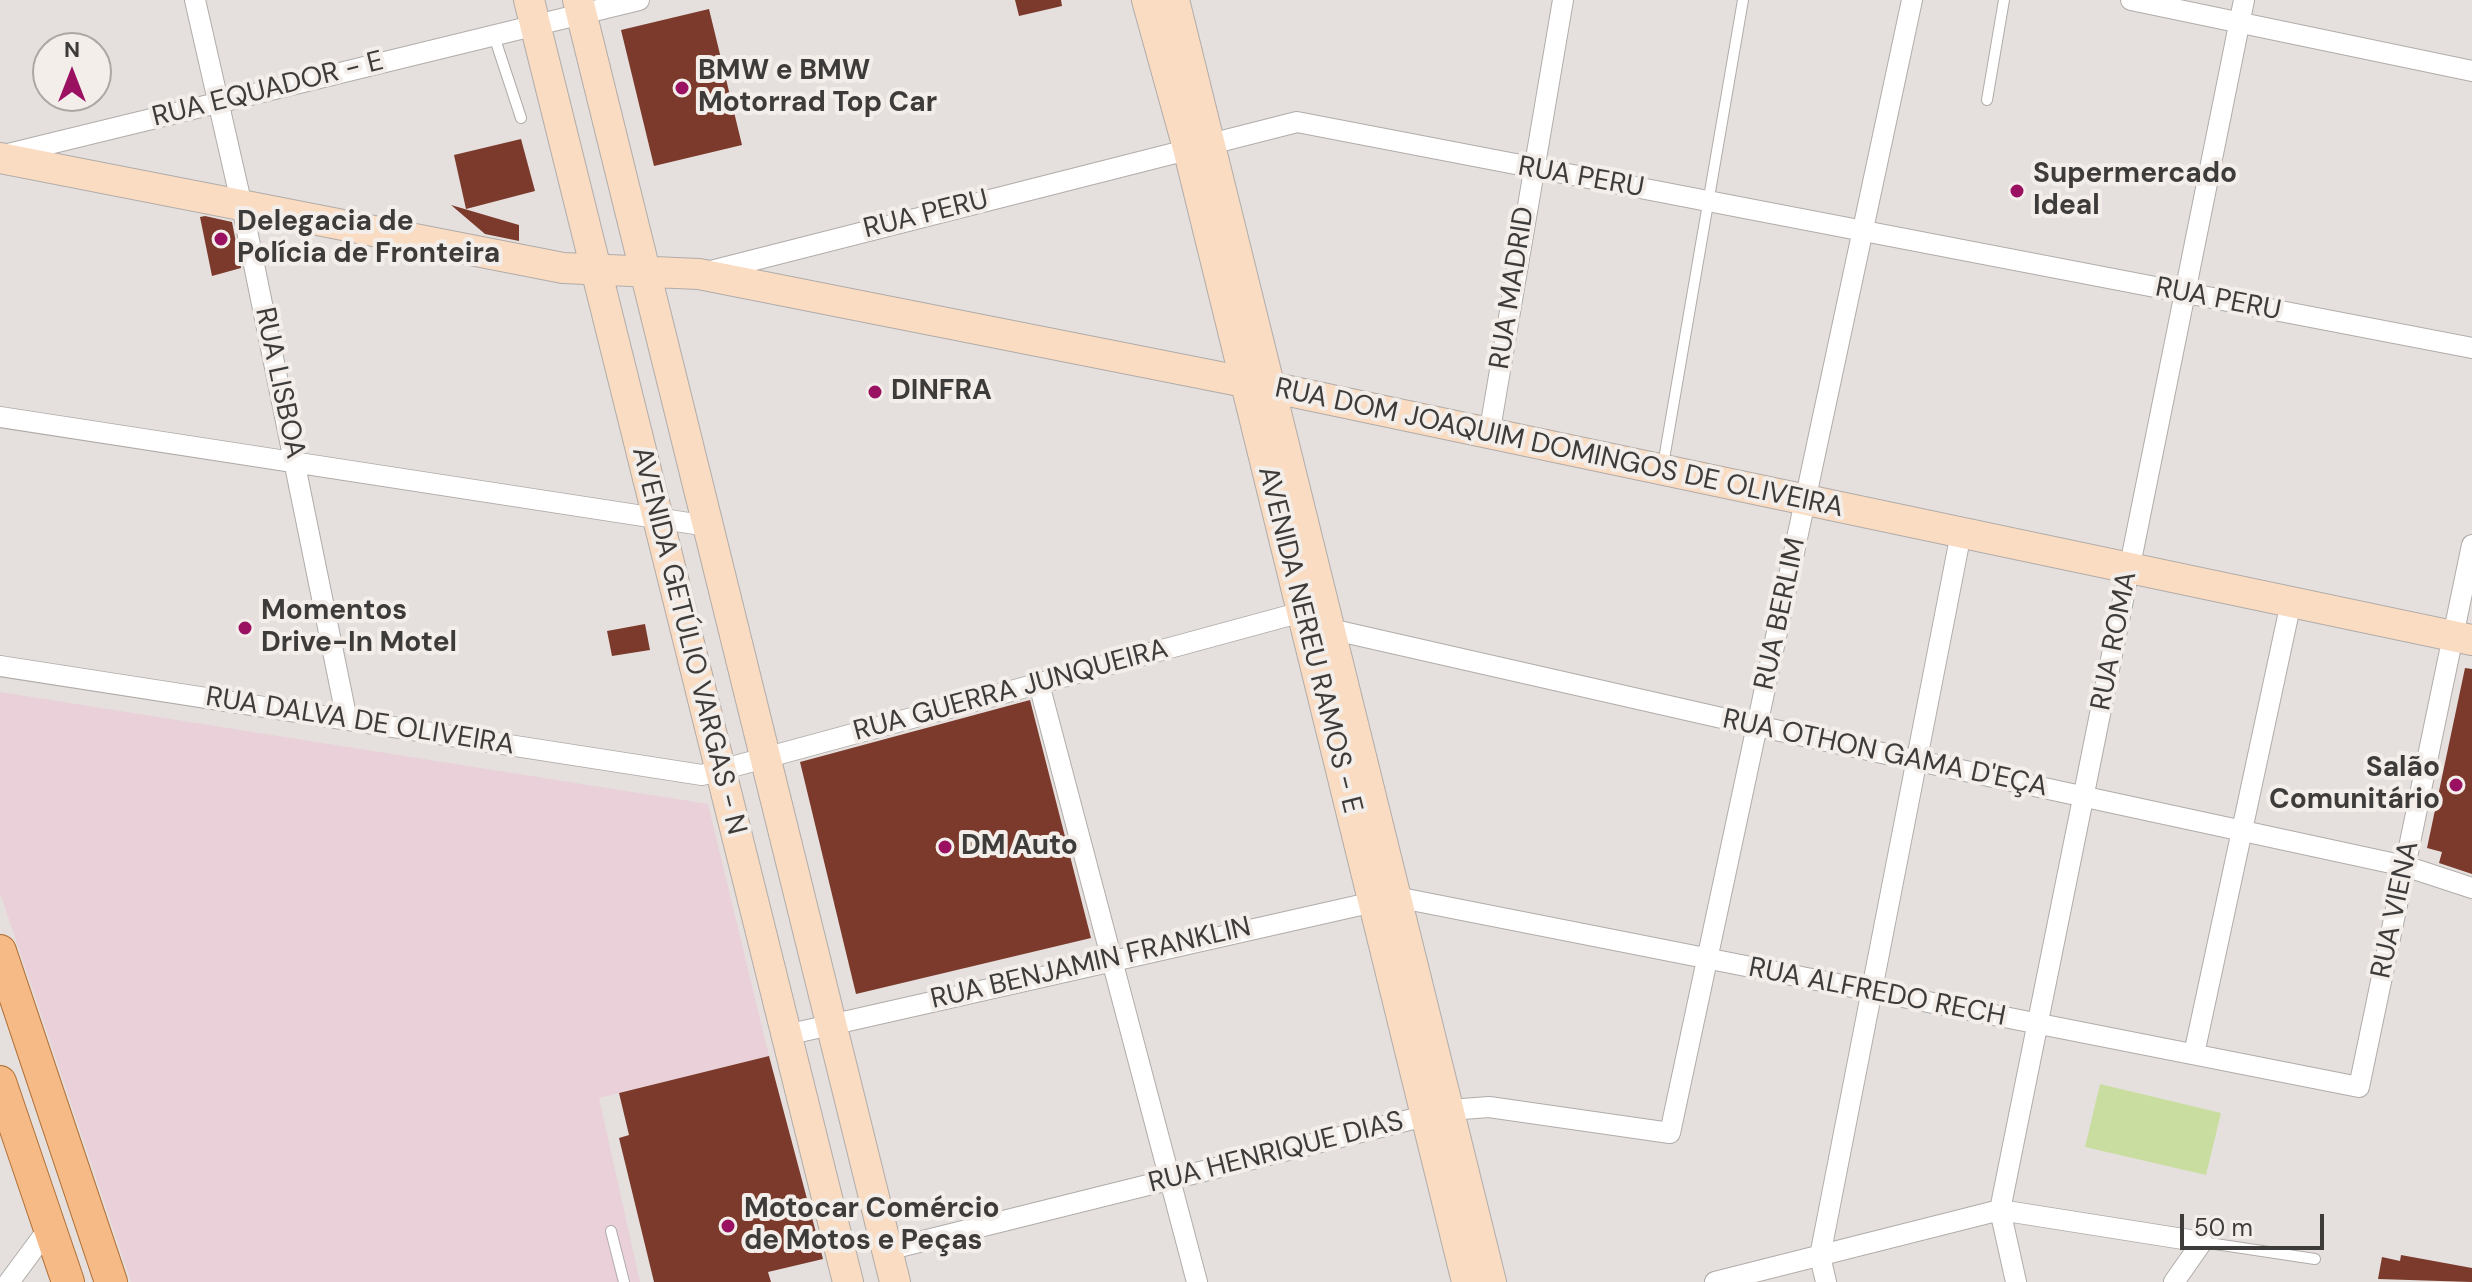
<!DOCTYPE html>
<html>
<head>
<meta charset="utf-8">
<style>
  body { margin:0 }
  #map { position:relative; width:2472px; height:1282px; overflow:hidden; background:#e5e0dd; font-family:"DM Sans",sans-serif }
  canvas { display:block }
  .north { position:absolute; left:32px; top:32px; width:80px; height:80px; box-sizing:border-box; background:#f3eeea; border:2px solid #aba7a4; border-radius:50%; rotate:0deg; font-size:22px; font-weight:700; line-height:32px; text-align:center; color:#3e3c3b }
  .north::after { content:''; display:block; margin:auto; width:28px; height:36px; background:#9a1162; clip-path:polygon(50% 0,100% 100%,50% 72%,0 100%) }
  .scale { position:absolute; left:2180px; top:1214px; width:144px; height:36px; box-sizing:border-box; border:4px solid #3e3c3b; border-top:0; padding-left:10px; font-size:24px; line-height:28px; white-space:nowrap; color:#3e3c3b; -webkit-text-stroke:6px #f3eeea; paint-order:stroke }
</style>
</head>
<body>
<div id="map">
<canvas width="2472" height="1282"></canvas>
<div class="north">N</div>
<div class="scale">50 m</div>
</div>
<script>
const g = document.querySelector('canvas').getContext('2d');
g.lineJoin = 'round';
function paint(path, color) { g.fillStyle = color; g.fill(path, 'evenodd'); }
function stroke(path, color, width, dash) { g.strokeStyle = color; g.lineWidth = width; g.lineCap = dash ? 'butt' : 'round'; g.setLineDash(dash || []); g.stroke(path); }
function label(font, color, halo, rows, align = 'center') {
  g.font = font + ' "DM Sans",sans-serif'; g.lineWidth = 8; g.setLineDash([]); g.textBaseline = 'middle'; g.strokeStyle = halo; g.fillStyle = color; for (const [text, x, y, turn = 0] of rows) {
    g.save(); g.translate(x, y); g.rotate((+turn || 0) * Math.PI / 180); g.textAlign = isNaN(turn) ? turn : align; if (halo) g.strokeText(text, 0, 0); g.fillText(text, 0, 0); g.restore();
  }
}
paint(new Path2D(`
  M0 692 708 804 769 1056 599 1098 640 1282H131L0 893Z`), '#e9d0d9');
paint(new Path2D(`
  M2100 1084 2221 1113 2206 1175 2085 1147Z`), '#cadda1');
paint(new Path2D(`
  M1015 0H1061L1062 6 1019 16Z
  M709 9 742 145 654 166 621 30Z
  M521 139 535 191 466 209 454 155Z
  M451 205 519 225V241L485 234Z
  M205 216 232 222 241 268 212 276 200 217Z
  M645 624 650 650 612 656 607 631Z
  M2465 668 2472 669V874L2439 863 2442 852 2427 848Z
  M1030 700 1091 938 856 994 800 762Z
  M769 1056 823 1259 768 1272 771 1282H654L619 1138 629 1135 619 1093Z
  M2401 1255 2472 1268V1282L2378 1279 2382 1257 2400 1261Z`), '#7c3a2c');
const lane = new Path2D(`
  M494 36 521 118
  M1987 100 2004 0
  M1663 465 1743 0
  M611 1231 624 1282
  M2202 1242 2315 1259`);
const street = new Path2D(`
  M195 0 242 206 347 720
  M2131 0 2472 71
  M4 155 639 0
  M707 272 1297 122 2472 348
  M0 417 708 526
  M1489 435 1563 0
  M0 666 702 775 1302 612 1330 629 1757 726 2405 866 2472 888
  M1039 684 1197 1282
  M786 1035 1396 897 2359 1087 2472 545
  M2194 1054 2291 602
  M887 1250 1449 1110 1489 1107 1670 1133 1912 0
  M9 1282 49 1228
  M1715 1282 2000 1210 2202 1242 2174 1282
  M1826 1282 1820 1256 1961 533
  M2016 1282 2000 1210 2244 0`);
const secondary = new Path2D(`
  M529 0 848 1282
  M578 0 895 1282
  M1147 0 1188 148 1467 1282
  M1174 0 1491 1282
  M0 158 563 268 699 274 1270 387 2472 640`);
const primary = new Path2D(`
  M0 951 111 1282
  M0 1082 68 1282`);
stroke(lane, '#b1aca9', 12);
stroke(street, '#b1aca9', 22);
stroke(secondary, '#b1aca9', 32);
stroke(primary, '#b17037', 34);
stroke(lane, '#fff', 10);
stroke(street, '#fff', 20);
stroke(secondary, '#fadcc2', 30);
stroke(primary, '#f5ba86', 32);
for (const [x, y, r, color] of [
  [682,88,8,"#9a1162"],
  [2017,191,8,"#9a1162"],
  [221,239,8,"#9a1162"],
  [875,392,8,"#9a1162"],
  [245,628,8,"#9a1162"],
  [2456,785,8,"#9a1162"],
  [945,847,8,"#9a1162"],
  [728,1226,8,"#9a1162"]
]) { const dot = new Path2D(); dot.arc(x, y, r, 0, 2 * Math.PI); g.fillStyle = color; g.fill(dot); stroke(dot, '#f3eeea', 3); }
label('bold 28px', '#3e3c3b', '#f3eeea', [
  ["BMW e BMW",698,72],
  ["Motorrad Top Car",698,104],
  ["Supermercado",2033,175],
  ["Ideal",2033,207],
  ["Delegacia de",237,223],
  ["Polícia de Fronteira",237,255],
  ["DINFRA",891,392],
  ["Momentos",261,612],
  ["Drive-In Motel",261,644],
  ["Salão",2440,769,"right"],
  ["Comunitário",2440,801,"right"],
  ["DM Auto",961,847],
  ["Motocar Comércio",744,1210],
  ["de Motos e Peças",744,1242]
], 'left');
label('28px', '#3e3c3b', '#f3eeea', [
  ["RUA EQUADOR - E",268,90,-14],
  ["RUA PERU",1581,178,10],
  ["RUA PERU",926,215,-14],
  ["RUA MADRID",1513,288,-81],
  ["RUA PERU",2218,300,11],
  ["RUA LISBOA",279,383,78],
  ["RUA DOM JOAQUIM DOMINGOS DE OLIVEIRA",1559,449,12],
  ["RUA BERLIM",1781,614,-78],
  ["AVENIDA NEREU RAMOS - E",1309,640,76],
  ["AVENIDA GETÚLIO VARGAS - N",688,641,76],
  ["RUA ROMA",2115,641,-79],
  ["RUA GUERRA JUNQUEIRA",1011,691,-15],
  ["RUA DALVA DE OLIVEIRA",360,722,9],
  ["RUA OTHON GAMA D'EÇA",1885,754,12],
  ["RUA VIENA",2396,910,-78],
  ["RUA BENJAMIN FRANKLIN",1091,964,-13],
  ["RUA ALFREDO RECH",1877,993,11],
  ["RUA HENRIQUE DIAS",1276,1153,-14]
]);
</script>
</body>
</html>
